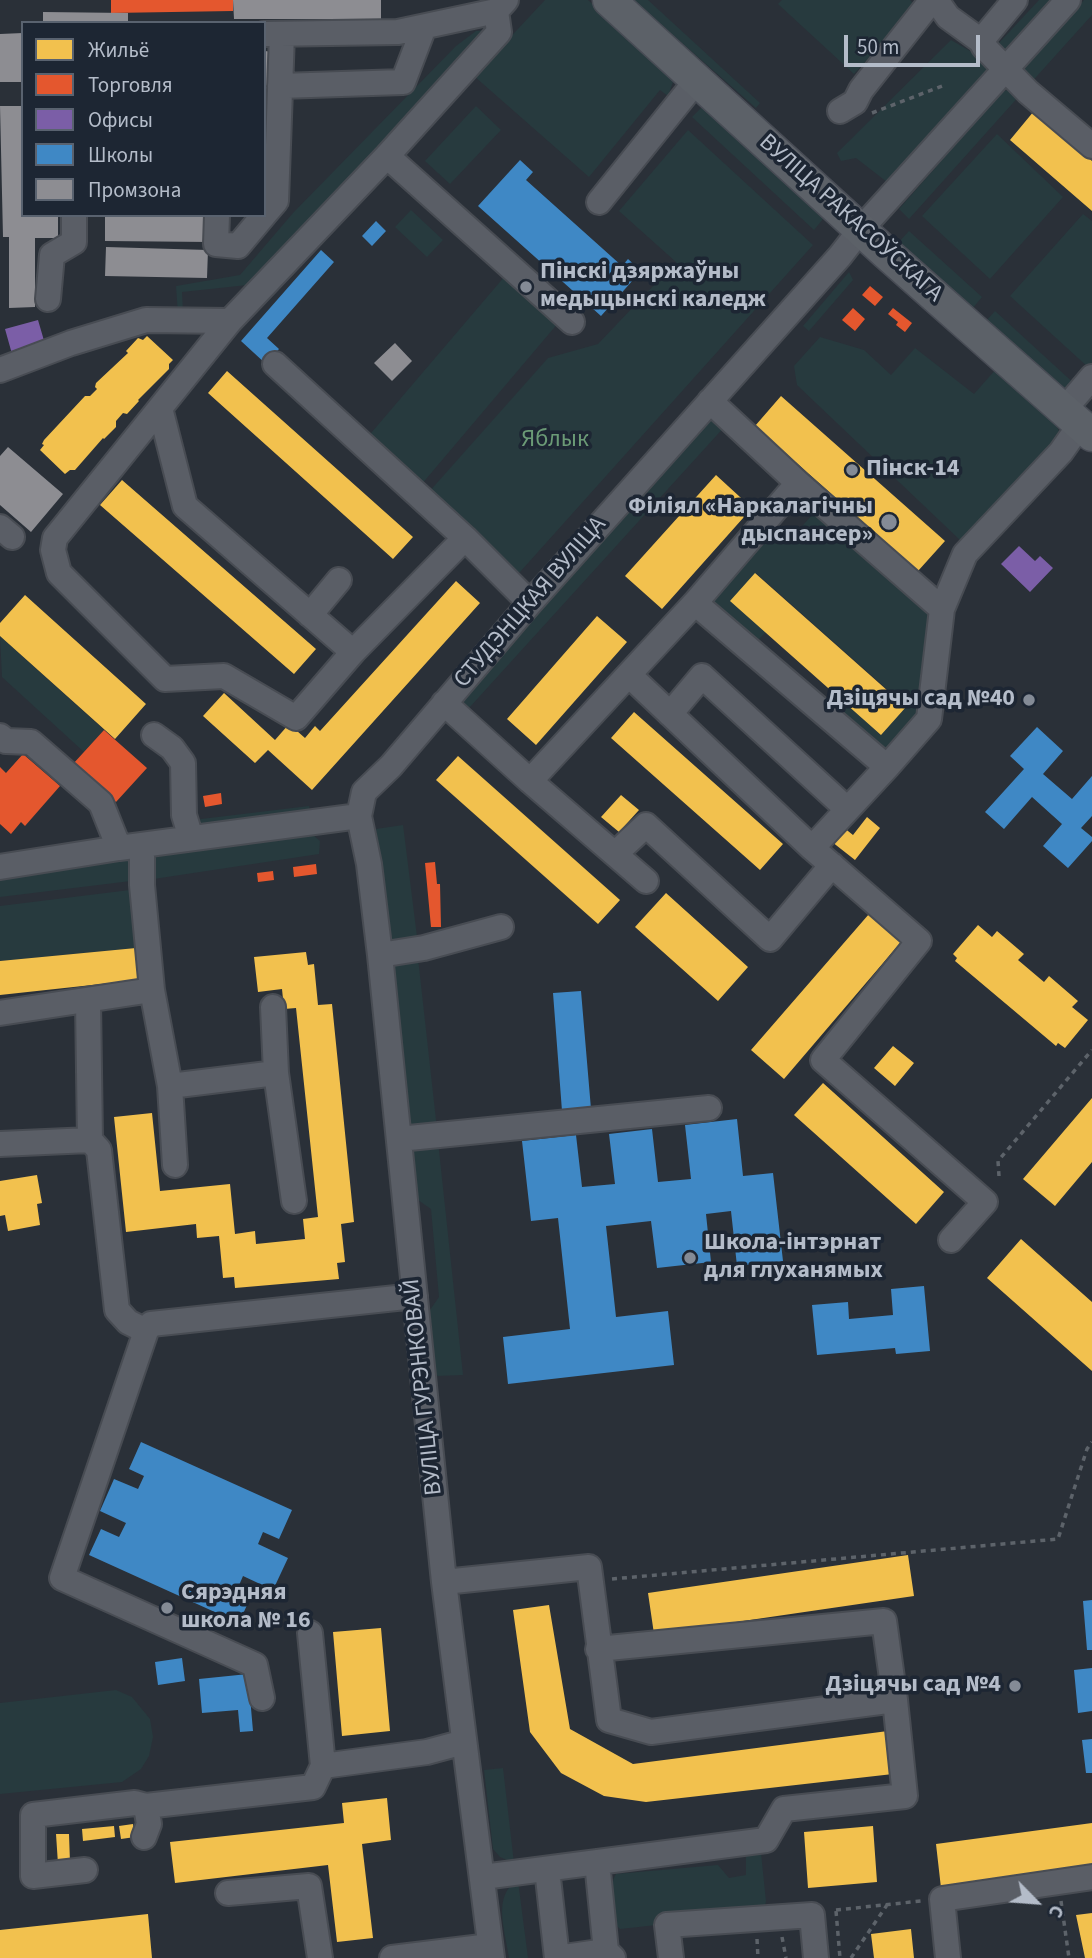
<!DOCTYPE html>
<html>
<head>
<meta charset="utf-8">
<style>
  body { margin:0 }
  #map { position:relative; width:1092px; height:1958px; overflow:hidden; background:#2a3038; font-family:"Source Sans 3",sans-serif }
  canvas { display:block }
  .legend { position:absolute; left:21px; top:21px; width:245px; height:196px; box-sizing:border-box; background:#1d2633; border:2px solid #59626f; margin:0; padding:9px 12px; list-style:none; font-size:21px; color:#b4bcc9 }
  .legend li { display:flex; align-items:center; gap:14px; height:35px }
  .legend b { width:35px; border:2px solid #59626f }
  .north { position:absolute; left:1001px; top:1867px; width:70px; height:70px; -webkit-text-stroke:5px #1d2633; paint-order:stroke; rotate:115deg; font-size:19px; font-weight:700; line-height:28px; text-align:center; color:#b4bcc9 }
  .north::after { content:''; display:block; margin:auto; width:24px; height:32px; background:#b4bcc9; clip-path:polygon(50% 0,100% 100%,50% 72%,0 100%) }
  .scale { position:absolute; left:844px; top:35px; width:136px; height:32px; box-sizing:border-box; border:4px solid #b4bcc9; border-top:0; padding-left:9px; font-size:21px; line-height:24px; white-space:nowrap; color:#b4bcc9; -webkit-text-stroke:5px #1d2633; paint-order:stroke }
</style>
</head>
<body>
<div id="map">
<canvas width="1092" height="1958"></canvas>
<ul class="legend">
<li><b style="height:19px;background:#f2c14e"></b>Жильё</li>
<li><b style="height:19px;background:#e4572e"></b>Торговля</li>
<li><b style="height:19px;background:#7b5ea7"></b>Офисы</li>
<li><b style="height:19px;background:#3f88c5"></b>Школы</li>
<li><b style="height:19px;background:#8d8d92"></b>Промзона</li>
</ul>
<div class="north">С</div>
<div class="scale">50 m</div>
</div>
<script>
const g = document.querySelector('canvas').getContext('2d');
g.lineJoin = 'round';
function paint(path, color) { g.fillStyle = color; g.fill(path, 'evenodd'); }
function stroke(path, color, width, dash) { g.strokeStyle = color; g.lineWidth = width; g.lineCap = dash ? 'butt' : 'round'; g.setLineDash(dash || []); g.stroke(path); }
function label(font, color, halo, rows, align = 'center') {
  g.font = font + ' "Source Sans 3",sans-serif'; g.lineWidth = 7; g.setLineDash([]); g.textBaseline = 'middle'; g.strokeStyle = halo; g.fillStyle = color; for (const [text, x, y, turn = 0] of rows) {
    g.save(); g.translate(x, y); g.rotate((+turn || 0) * Math.PI / 180); g.textAlign = isNaN(turn) ? turn : align; if (halo) g.strokeText(text, 0, 0); g.fillText(text, 0, 0); g.restore();
  }
}
paint(new Path2D(`
  M545 0H588L670 75 673 82 668 96 660 90 589 177 474 76Z
  M633 0H648L760 103 756 108Z
  M782 0H910L916 6 854 74 778 4Z
  M1039 0H1054L1007 52 998 44Z
  M1084 0H1092V15L1028 86 1020 72Z
  M491 30 257 284 182 292 183 313 178 314 176 286 240 275 293 213 456 46 476 31Z
  M951 40 996 66 887 182 856 158 841 161 837 153Z
  M1007 90 1021 94 909 219 899 209 1002 92Z
  M476 106 501 130 450 184 425 161Z
  M702 107 828 213 814 230 692 117Z
  M688 130 813 245 520 572 508 574 428 493 548 358 598 344 676 262 619 211Z
  M997 134 1063 197 990 279 922 216Z
  M411 210 443 240 427 257 395 227Z
  M1083 214 1092 221V364L1089 368 1010 296Z
  M909 231 982 297 972 309 898 243Z
  M849 272 853 280 809 331 803 326Z
  M505 276 559 322 421 485 366 439Z
  M995 311 1078 387 1068 397 986 321Z
  M820 337 864 350 891 375 915 348 974 394 997 368 1055 422 1059 431 1058 442 960 540 797 385 794 366Z
  M714 417 727 424 469 708H461L458 700 709 419Z
  M807 502 934 612 918 719 888 755 828 712 840 698 906 706 756 573 731 601 766 632 754 644 710 603 767 530 775 533 787 543 813 514 802 503Z
  M0 636 104 730 84 752 2 677Z
  M309 806 311 814 202 827 193 820Z
  M403 825 418 945 389 943 376 829Z
  M313 835 320 841 319 854 147 880 150 861 156 854Z
  M128 858 131 881 0 897V876Z
  M130 890 136 948 0 961V906Z
  M418 958 437 1129 410 1132 391 961Z
  M438 1141 463 1375 436 1376 430 1310 439 1297 431 1209 418 1200 412 1145Z
  M116 1690 132 1697 150 1719 153 1737 149 1756 141 1769 122 1782 0 1794V1703Z
  M503 1768 514 1863 500 1857 493 1849 484 1770Z
  M761 1853 766 1901 764 1911 758 1914 620 1929 617 1926C615 1911 607 1888 616 1874L718 1865 729 1878 746 1875V1854Z
  M518 1881 528 1958H509C506 1934 491 1894 518 1881Z`), '#273a3e');
paint(new Path2D(`
  M1034 111 1092 161V211L1010 140Z
  M147 336 173 360 169 364V369L138 400 139 401 127 414 123 413 116 421V427L104 439 103 438 75 470H70L65 474 40 450 44 445 42 444 44 440 85 396H90L97 389 95 387 96 383 128 353 126 351 138 338 143 340Z
  M227 371 413 537 393 559 208 393Z
  M781 396 945 541 918 571 755 426Z
  M716 475 752 508 662 609 625 576Z
  M122 480 316 649 294 674 100 505Z
  M755 573 906 707 881 735 730 601Z
  M456 581 480 603 312 790 268 750 255 763 203 716 224 693 275 740 289 724 305 738 315 726 320 731Z
  M25 595 146 704 115 739 0 636V623Z
  M597 616 627 642 536 745 507 719Z
  M634 712 783 844 760 870 611 738Z
  M458 756 620 900 598 924 436 780Z
  M621 795 639 810 619 832 601 817Z
  M867 817 880 828 855 860 827 838 838 823 853 835Z
  M666 893 748 967 718 1001 635 927Z
  M869 914 901 942 784 1079 751 1050Z
  M978 925 992 937 997 931 1024 954 1018 960 1044 982 1049 976 1078 1001 1072 1007 1088 1020 1065 1048 1058 1043 1056 1046 955 961 957 958 953 954Z
  M136 948 138 980 0 995V961Z
  M306 952 308 965 314 964 318 1005 332 1004 354 1222 341 1224 345 1262 337 1263 339 1279 235 1288 234 1277 223 1278 219 1236 197 1238 196 1224 126 1232 114 1117 152 1113 160 1191 230 1184 235 1234 255 1231 256 1244 305 1239 303 1219 318 1217 296 1008 284 1009 282 989 258 992 254 957Z
  M893 1046 914 1063 895 1086 874 1068Z
  M823 1083 944 1192 916 1224 794 1115Z
  M1092 1098V1162L1055 1206 1023 1179Z
  M37 1175 42 1203 37 1204 40 1225 8 1231 5 1215 0 1216V1181Z
  M1021 1239 1092 1302V1371L987 1278Z
  M908 1555 914 1596 654 1634 648 1593Z
  M549 1605 570 1729 633 1764 888 1731 893 1774 646 1802 604 1796 561 1773 530 1732 513 1610Z
  M381 1628 390 1731 342 1736 333 1632Z
  M387 1798 391 1840 362 1844 373 1938 337 1942 328 1865 175 1883 170 1842 344 1823 342 1803Z
  M1092 1823V1868L941 1888 936 1844Z
  M133 1824 135 1837 121 1839 119 1826Z
  M114 1826 115 1837 83 1841 82 1829Z
  M873 1826 877 1882 808 1888 804 1832Z
  M56 1834H69L70 1863 58 1864Z
  M1092 1913V1958H1085L1076 1915Z
  M148 1914 152 1958H0V1930Z
  M911 1929 914 1958H874L871 1934Z`), '#f2c14e');
paint(new Path2D(`
  M111 0H233V11L111 13Z
  M870 286 883 297 875 306 862 295Z
  M853 308 865 319 855 331 842 320Z
  M893 308 912 323 905 332 896 325 898 322 888 314Z
  M104 730 147 768 116 802 73 764Z
  M23 754 60 786 25 826 21 822 11 834 0 824V767L6 773Z
  M221 793 222 804 205 807 203 796Z
  M435 862 437 884H440L441 927H431L425 863Z
  M316 864 317 874 294 877 293 867Z
  M273 871 274 880 258 882 257 873Z`), '#e4572e');
paint(new Path2D(`
  M38 320 45 344 12 354 5 329Z
  M1019 546 1035 561 1040 556 1053 568 1030 592 1001 564Z`), '#7b5ea7');
paint(new Path2D(`
  M520 160 533 172 526 180 622 266 628 259 641 271 601 316 478 206Z
  M376 221 386 231 372 246 362 236Z
  M321 250 334 262 267 338 279 349 266 364 241 341Z
  M1037 727 1063 751 1043 774 1072 799 1092 776V816L1081 828 1092 837V841L1068 868 1043 846 1062 824 1032 797 1004 829 985 812 1024 769 1010 756Z
  M581 991 591 1109 562 1111 553 993Z
  M737 1119 743 1176 773 1173 783 1261 737 1266 731 1211 706 1214 711 1262 657 1268 651 1221 606 1226 616 1317 668 1311 674 1365 508 1384 503 1337 570 1329 558 1218 531 1221 522 1141 576 1135 582 1187 615 1184 609 1134 652 1129 658 1182 691 1179 685 1125Z
  M924 1286 930 1351 896 1354 895 1348 817 1355 812 1305 848 1302 849 1319 893 1315 891 1289Z
  M141 1442 292 1510 279 1539 263 1532 258 1544 288 1558 273 1590 243 1576 237 1590 251 1596 239 1623 89 1555 101 1529 119 1537 126 1523 100 1511 114 1479 138 1489 144 1476 129 1469Z
  M1092 1600V1650H1087L1083 1601Z
  M182 1658 185 1681 158 1685 155 1662Z
  M1092 1668V1711L1078 1713 1074 1670Z
  M248 1674 253 1731 240 1732 238 1710 202 1713 199 1679Z
  M1092 1739V1773H1086L1082 1740Z`), '#3f88c5');
paint(new Path2D(`
  M233 0H381V19H234Z
  M43 12 128 13V23H43Z
  M23 33V82H0V34Z
  M264 51 275 52 273 117H264Z
  M0 106H23V215H58V238H35V307L9 308V237H3Z
  M105 215H211L210 242 105 241Z
  M106 247 208 250 207 278 105 276Z
  M395 343 412 361 392 381 374 363Z
  M8 447 63 494 31 532 0 505V456Z`), '#8d8d92');
const minor = new Path2D(`
  M506 0 496 11 499 32 387 156 230 321 160 408 185 506 353 652 465 538 530 603
  M936 0 948 17 981 41
  M1015 0 981 41 984 47 1028 92 1092 146
  M264 34 398 32 496 11
  M280 86 403 82 424 27
  M840 111 855 102 861 90 932 0
  M387 156 572 322
  M599 202 697 80
  M217 215 216 244 238 246 264 215
  M264 215 276 201 282 34
  M48 299 52 255 74 242V215
  M275 364 465 538
  M0 370 71 343 146 320 230 321
  M710 401 798 483 695 603 887 767 929 719 942 609 965 554 1061 452 1080 425
  M160 408 55 538 53 550 59 573 165 679 224 676 296 718 353 652
  M1064 410 1092 377
  M798 483 942 609
  M0 527 12 537
  M310 615 339 580
  M629 675 812 848 919 941 823 1060 985 1202 951 1240
  M444 703 530 781 646 881
  M670 714 702 676 847 809
  M154 735 172 748 183 763 184 815 191 838
  M0 736 6 741 31 742 101 803 119 848
  M530 781 695 603
  M142 846V885L152 990 170 1086 175 1165
  M812 848 887 767
  M615 854 646 825 770 939 832 865
  M0 867 119 848 359 816
  M380 955 424 948 501 927
  M88 1001 90 1140 99 1150 117 1310 128 1322 146 1331 151 1324 415 1296
  M273 1007 276 1073 294 1201
  M0 1013 152 990
  M170 1086 276 1073
  M399 1139 709 1108
  M0 1144 90 1140
  M146 1331 62 1578 255 1665 262 1698
  M444 1582 589 1567 609 1720 651 1732 895 1700
  M310 1633 323 1766 427 1752 464 1742
  M144 1837 149 1824 146 1806
  M597 1862 606 1951 613 1958
  M547 1869 557 1958 606 1951
  M85 1870 33 1876V1815L135 1803 146 1806 313 1787 323 1766
  M483 1877 766 1840 784 1809 905 1796 895 1700 884 1621 598 1649
  M228 1893 309 1886 320 1958
  M392 1958 490 1946
  M492 1958 444 1582 380 955 369 864 359 816 364 792 391 766 530 603 840 256 861 229 1068 0
  M671 1958 667 1925 812 1915 816 1958
  M948 1958 942 1899 1092 1877`);
const major = new Path2D(`
  M609 0 885 252 1092 435`);
stroke(minor, '#484c53', 28);
stroke(major, '#484c55', 35);
stroke(new Path2D(`
  M872 113 942 86
  M999 1176 998 1161 1092 1050
  M612 1579 1058 1539 1087 1449 1092 1442
  M1061 1901 1069 1958
  M836 1910 921 1901
  M836 1911 840 1958
  M782 1937 786 1958
  M757 1939 758 1958
  M851 1958 887 1905`), '#5d636a', 3.5, [5, 5]);
stroke(minor, '#5a5e66', 24);
stroke(major, '#5c6168', 32);
for (const [x, y, r, color] of [
  [526,287,7,"#848b96"],
  [852,470,7,"#848b96"],
  [889,522,9,"#848b96"],
  [1029,700,7,"#848b96"],
  [690,1258,7,"#848b96"],
  [167,1608,7,"#848b96"],
  [1015,1686,7,"#848b96"]
]) { const dot = new Path2D(); dot.arc(x, y, r, 0, 2 * Math.PI); g.fillStyle = color; g.fill(dot); stroke(dot, '#1d2633', 2.5); }
label('24px', '#b4bcc9', '#1d2633', [
  ["ВУЛІЦА РАКАСОЎСКАГА",850,219,42],
  ["СТУДЭНЦКАЯ ВУЛІЦА",531,603,-49],
  ["ВУЛІЦА ГУРЭНКОВАЙ",424,1387,-96]
]);
label('bold 24px', '#b4bcc9', '#1d2633', [
  ["Пінскі дзяржаўны",540,273],
  ["медыцынскі каледж",540,301],
  ["Пінск-14",866,470],
  ["Філіял «Наркалагічны",873,508,"right"],
  ["дыспансер»",873,536,"right"],
  ["Дзіцячы сад №40",1015,700,"right"],
  ["Школа-інтэрнат",704,1244],
  ["для глуханямых",704,1272],
  ["Сярэдняя",181,1594],
  ["школа № 16",181,1622],
  ["Дзіцячы сад №4",1001,1686,"right"]
], 'left');
label('24px', '#6b9a76', '#1d2633', [
  ["Яблык",555,441]
]);
</script>
</body>
</html>
